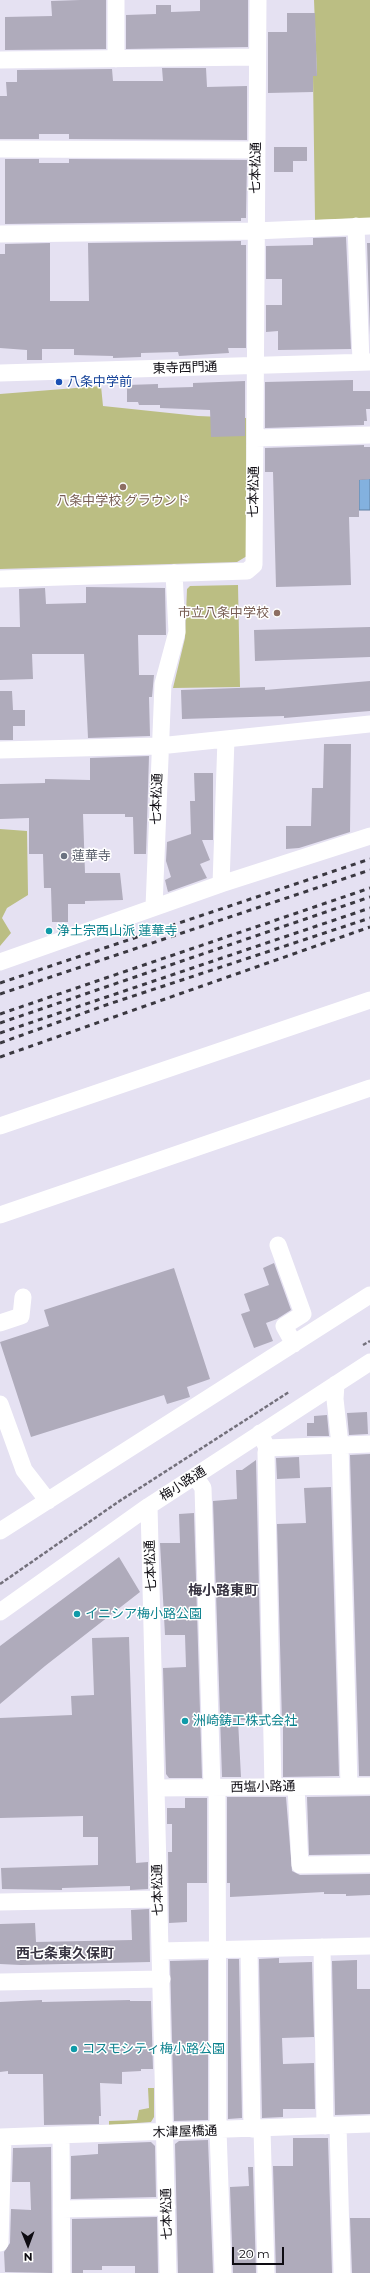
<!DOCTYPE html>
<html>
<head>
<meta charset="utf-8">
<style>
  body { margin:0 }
  #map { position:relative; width:370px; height:2273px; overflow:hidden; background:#e5e1f2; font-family:Montserrat,sans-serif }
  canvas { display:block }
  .north { position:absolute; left:8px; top:2225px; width:40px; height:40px; -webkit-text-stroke:3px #fff; paint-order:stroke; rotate:179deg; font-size:11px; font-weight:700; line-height:16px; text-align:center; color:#0e0c12 }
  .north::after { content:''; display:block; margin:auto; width:14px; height:18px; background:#0e0c12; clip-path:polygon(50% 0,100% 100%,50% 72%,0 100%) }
  .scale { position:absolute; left:232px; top:2247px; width:52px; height:18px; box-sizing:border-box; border:2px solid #0e0c12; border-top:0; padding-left:5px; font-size:12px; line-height:14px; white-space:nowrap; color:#0e0c12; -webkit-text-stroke:3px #fff; paint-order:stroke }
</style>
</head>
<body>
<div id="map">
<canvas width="370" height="2273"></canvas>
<div class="north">N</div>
<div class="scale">20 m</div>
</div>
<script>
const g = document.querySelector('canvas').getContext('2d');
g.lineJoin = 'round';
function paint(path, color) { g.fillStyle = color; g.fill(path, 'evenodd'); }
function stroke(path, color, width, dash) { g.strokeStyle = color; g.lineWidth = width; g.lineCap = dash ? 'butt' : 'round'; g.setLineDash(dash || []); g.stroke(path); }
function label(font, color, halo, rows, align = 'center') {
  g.font = font + ' Montserrat,"Noto Sans JP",sans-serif'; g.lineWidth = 3; g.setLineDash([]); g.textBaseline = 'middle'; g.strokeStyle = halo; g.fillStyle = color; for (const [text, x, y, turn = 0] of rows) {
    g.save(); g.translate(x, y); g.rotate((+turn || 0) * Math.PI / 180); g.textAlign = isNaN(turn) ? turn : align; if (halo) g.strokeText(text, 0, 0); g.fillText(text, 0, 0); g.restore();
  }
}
paint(new Path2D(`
  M314 0H370V218L315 220 313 76H317Z
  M101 386 103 406 198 416 246 418 247 556 237 562 0 569V394Z
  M238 585 240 687 173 688 185 638 187 589 190 586Z
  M0 829 27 831 28 895 7 908 2 918 11 933 0 946Z
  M148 2088H154V2117L151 2122 109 2125V2121L137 2120 139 2110 149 2108Z`), '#bbbe83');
const water = new Path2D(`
  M370 479V510H359V480Z`);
paint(water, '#83b1df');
stroke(water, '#6080a2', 1);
paint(new Path2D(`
  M80 0H106V49L5 50V17L52 16 51 1Z
  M200 0H248V47L126 49V15L156 14V5H171V12L200 11Z
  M287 13H315L317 76H313V92L268 93V32H287Z
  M162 68H206L207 87 247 86V140L69 139V134H39V139H0V96H7L6 82H17V70L112 69 113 81H163Z
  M274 147H307V161H293V172H274Z
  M5 159H39V163H69V159L247 160 246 218H241V221L5 224Z
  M346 237 351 349 278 350V331L266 332V305H282V279H266V246L313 245V238Z
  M241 241V245H246V348H228L229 353 179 356 178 352 141 353V357L113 358V356L74 355V349H42V360H27V350L0 348V254H5V244L50 243V301H89L88 243Z
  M367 243H370V335Z
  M353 380V391H370V409H366L367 421H364V425L265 428V382Z
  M245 381V436L211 437 210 410 160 408V405H139L138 402H127V385L158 384V388L193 387V383Z
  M364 445V447H370V479L359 480V517H349L351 585 276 587 273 472H265V448Z
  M86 587 165 588 166 635H138L139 675H154L152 697H149L150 736 88 738 84 654H32L33 679 0 680V627H20L19 589 45 588 46 604 86 603Z
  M370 627V657L255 661 254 630Z
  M370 681V711L284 718V716L182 719 181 690 265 687V690Z
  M0 691H12L13 710H25V726H13V740H0Z
  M324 744H351L350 832 299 848 286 849V826H311L312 788H323Z
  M149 756 146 854H134L133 817H125V814H83L85 873H120L123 900 85 901V904H68V922H52L51 888H44L43 854H29V818L0 819V784L45 783V779L90 780V758Z
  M194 773H213V840H202L210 860 200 864 207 878 168 892 165 880 171 877 166 861 167 842 191 834 190 801H195Z
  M274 1263 291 1310 277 1319 266 1323 273 1341 254 1348 241 1314 250 1311 244 1294 269 1285 263 1268Z
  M174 1268 210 1379 187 1387 190 1397 167 1404 164 1395 31 1437 0 1342 49 1326 44 1310Z
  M367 1412 368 1434 349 1435 347 1413Z
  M327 1415 329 1436H307V1423H314V1416Z
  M370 1454V1776H359L350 1455Z
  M299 1457 300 1478 277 1479 276 1458Z
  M256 1460 262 1720H238L241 1777H222L213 1501 237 1499 236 1470H242Z
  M331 1487 339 1776 283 1777V1724H282L277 1524 306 1523 304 1488Z
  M194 1513 202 1778H169L166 1774 163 1668 186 1667 185 1635H165L160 1543H180L179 1514Z
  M119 1557 140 1592 45 1666 0 1704V1646Z
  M129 1637 136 1863 148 1862V1889L130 1890V1886L62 1888V1890L2 1889 1 1868 98 1865V1837H83V1816L0 1818V1718L72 1715 71 1696 94 1695 92 1638Z
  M370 1796V1854L309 1855 307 1797Z
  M227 1797H286L292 1871 300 1875 370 1874V1895L346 1896V1894H324V1892L230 1897V1883H227Z
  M185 1798H207V1883H187V1922L169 1923 168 1852H172V1824H167V1808H185Z
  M149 1909 150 1962 21 1965 0 1964V1924L35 1923 36 1942 132 1940 131 1910Z
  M279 1958V1963L312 1962 314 2037 282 2038 283 2064 314 2063 315 2109H283V2117L262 2118 259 1959Z
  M228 1959H239L242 2118 228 2119Z
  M208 1960V2120L174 2121 170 1961Z
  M357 1960V1989H370V2114L335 2115 332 1961Z
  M42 2000V2002L130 2000V2001H151L153 2069H141V2071L122 2072V2084L100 2083 101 2116H99V2124L44 2125 43 2074H8V2071L0 2072V2002Z
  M293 2138H328L332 2273H276L273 2166H293Z
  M208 2140 213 2273H178L175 2144 179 2141Z
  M151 2142 155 2146 156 2197 71 2199V2156L98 2154V2144Z
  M51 2147 52 2273 5 2272 4 2252 10 2243 11 2209 31 2210 30 2182H12L13 2148Z
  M248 2167H253L256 2273H233L230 2187 249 2186Z
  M157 2217 158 2273H135V2266H102V2270H83V2273H72V2219Z
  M350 2218H370V2273H352Z`), '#afabbb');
stroke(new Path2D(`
  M363 1345 370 1341
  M0 1584 118 1502 289 1392`), '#73707b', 2.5, [4, 2]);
stroke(new Path2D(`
  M116 0V59
  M0 60 257 57
  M0 149 256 150
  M356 226 361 362
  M0 234 255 231 370 226
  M0 373 370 362
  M255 438 370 435
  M0 579 247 571 254 565 258 0
  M0 750 159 746 370 724
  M221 884 226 739
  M154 907 163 684 177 632 174 573
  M0 962 221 884 370 836
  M0 1126 370 1000
  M0 1215 370 1088
  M278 1245 303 1314 284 1326 294 1344
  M0 1323 21 1316 23 1297
  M336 1384 335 1399 340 1445 349 1786
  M0 1404 24 1470 48 1501
  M260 1433 267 1448 266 1453 273 1787
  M267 1448 370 1444
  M195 1476 203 1488 212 1788
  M149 1506 168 2273
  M0 1531 370 1295
  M0 1612 149 1506 370 1362
  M296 1787 300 1865 370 1864
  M157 1788 370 1786
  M217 1788 218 2130 223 2273
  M0 1902 157 1899
  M322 1947 325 2126
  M249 1949 252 2129
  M160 1951 370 1946
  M0 1982 162 1979
  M338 2126 342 2273
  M262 2129 266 2273
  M61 2136 62 2273
  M0 2137 370 2124
  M62 2209 167 2207
  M0 2243 3 2137`), '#fff', 17);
stroke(new Path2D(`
  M0 983 370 859
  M0 994 370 870
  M0 1014 370 888
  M0 1023 370 897
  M0 1033 370 908
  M0 1043 109 1004 370 918
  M0 1057 370 927`), '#3a3840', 3, [5, 5]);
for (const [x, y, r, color] of [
  [59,382,4,"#1a4fb4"],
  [123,487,4,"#8d6e63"],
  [277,613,4,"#8d6e63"],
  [64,856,4,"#6b7280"],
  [49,931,4,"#0f9aa8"],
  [77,1614,4,"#0f9aa8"],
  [185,1721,4,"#0f9aa8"],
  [74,2049,4,"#0f9aa8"]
]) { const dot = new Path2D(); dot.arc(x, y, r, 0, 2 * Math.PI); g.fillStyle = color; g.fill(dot); stroke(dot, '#fff', 1.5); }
label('13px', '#0e0c12', '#fff', [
  ["七本松通",256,168,-89],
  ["東寺西門通",185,368,-2],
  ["七本松通",254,492,-89],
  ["七本松通",157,799,-88],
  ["梅小路通",183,1484,-33],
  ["七本松通",151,1566,-92],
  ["西塩小路通",263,1787,-1],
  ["七本松通",158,1890,-91],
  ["木津屋橋通",185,2132,-2],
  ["七本松通",167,2214,-91]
]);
label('13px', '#164399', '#fff', [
  ["八条中学前",67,382]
], 'left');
label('13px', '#785e54', '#fff', [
  ["八条中学校 グラウンド",123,501],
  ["市立八条中学校",269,613,"right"]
]);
label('13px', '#5b616d', '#fff', [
  ["蓮華寺",72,856]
], 'left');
label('13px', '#0d838f', '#fff', [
  ["浄土宗西山派 蓮華寺",57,931],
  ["イニシア梅小路公園",85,1614],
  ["洲崎鋳工株式会社",193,1721],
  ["コスモシティ梅小路公園",82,2049]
], 'left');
label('bold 14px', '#383442', '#fff', [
  ["梅小路東町",223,1591],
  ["西七条東久保町",65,1954]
]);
</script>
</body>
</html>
